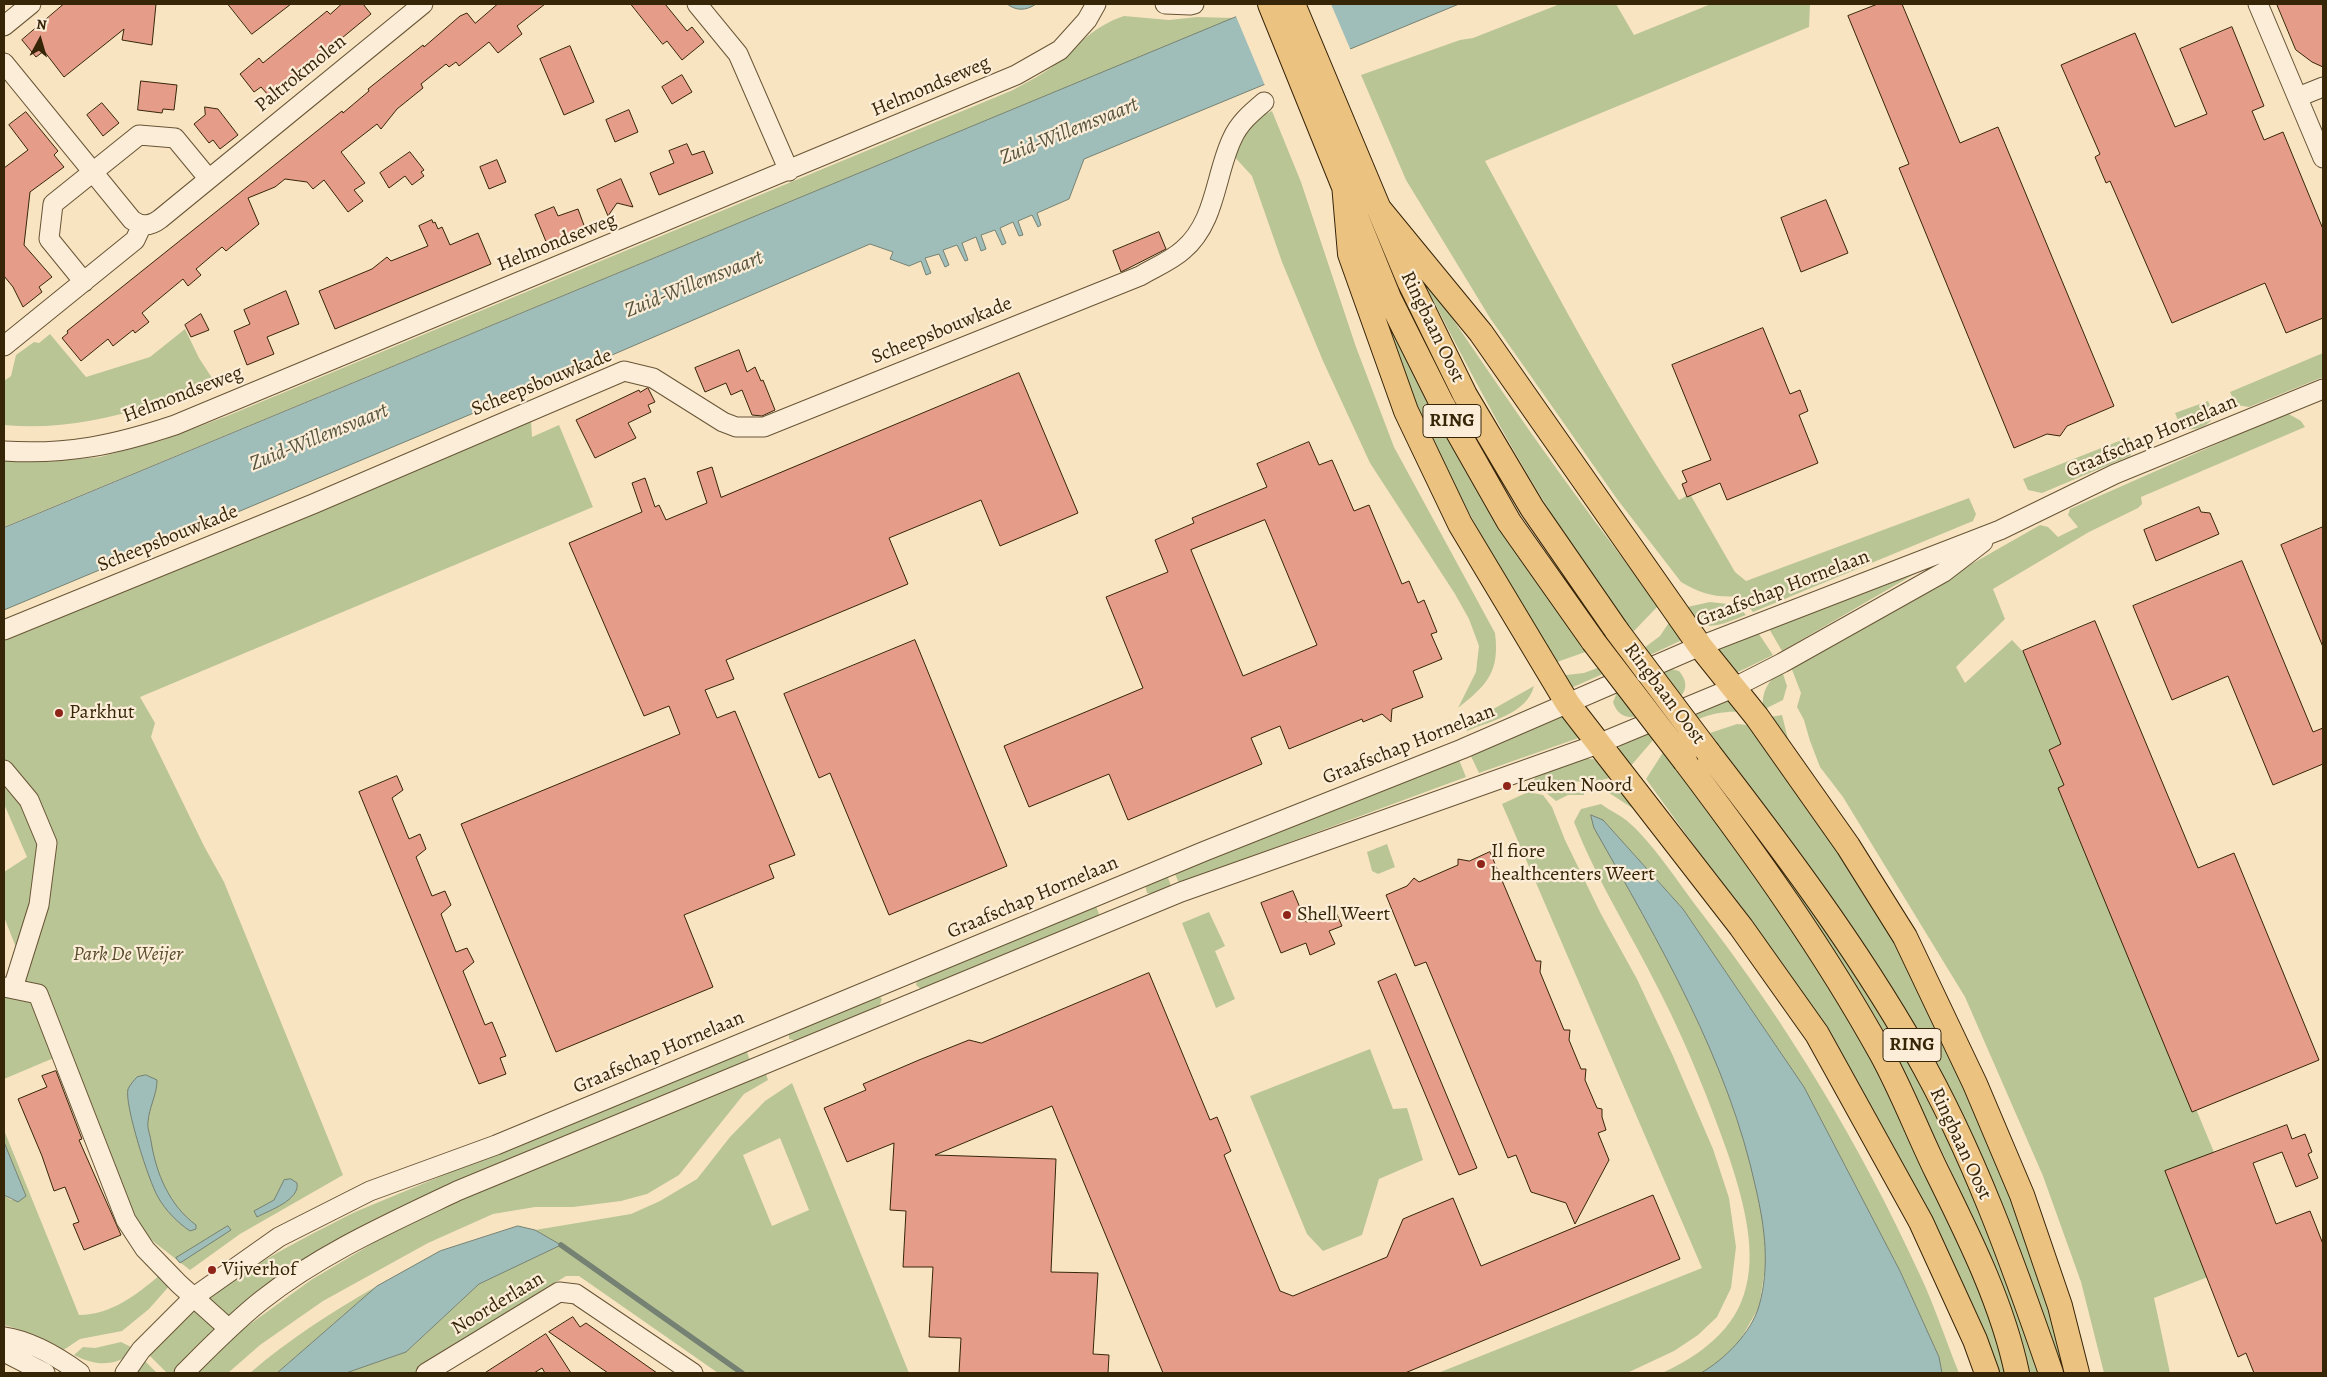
<!DOCTYPE html>
<html>
<head>
<meta charset="utf-8">
<style>
  body { margin:0 }
  #map { position:relative; width:2327px; height:1377px; overflow:hidden; background:#f9e4c2; font-family:Alegreya,serif }
  canvas { display:block }
  .frame { position:absolute; inset:0; border:5px solid #372508; pointer-events:none }
  .north { position:absolute; left:15px; top:15px; width:50px; height:50px; -webkit-text-stroke:4px #fbedd7; paint-order:stroke; rotate:6deg; font-size:14px; font-weight:700; line-height:20px; text-align:center; color:#372508 }
  .north::after { content:''; display:block; margin:auto; width:18px; height:22px; background:#372508; clip-path:polygon(50% 0,100% 100%,50% 72%,0 100%) }
</style>
</head>
<body>
<div id="map">
<canvas width="2327" height="1377"></canvas>
<div class="frame"></div>
<div class="north">N</div>
</div>
<script>
const g = document.querySelector('canvas').getContext('2d');
g.lineJoin = 'round';
function paint(path, color) { g.fillStyle = color; g.fill(path, 'evenodd'); }
function stroke(path, color, width, dash) { g.strokeStyle = color; g.lineWidth = width; g.lineCap = dash ? 'butt' : 'round'; g.setLineDash(dash || []); g.stroke(path); }
function label(font, color, halo, rows, align = 'center') {
  g.font = font + ' Alegreya,serif'; g.lineWidth = 4.5; g.setLineDash([]); g.textBaseline = 'middle'; g.strokeStyle = halo; g.fillStyle = color; for (const [text, x, y, turn = 0] of rows) {
    g.save(); g.translate(x, y); g.rotate((+turn || 0) * Math.PI / 180); g.textAlign = isNaN(turn) ? turn : align; if (halo) g.strokeText(text, 0, 0); g.fillText(text, 0, 0); g.restore();
  }
}
paint(new Path2D(`
  M1560 4H1616L1634 35 1711 4H1810L1809 27 1485 161C1547 275 1607 391 1679 500L1690 494 1735 572 1746 581 1969 498 1976 514 1973 521 1753 612 1740 596C1716 598 1701 594 1681 582L1617 499 1490 318 1406 180 1361 75 1460 40 1473 38Z
  M1124 16 1169 20 1197 17 1234 18 4 527V460L45 462 100 457 163 440 227 416 1013 90C1027 82 1044 74 1057 63 1079 44 1094 26 1124 16Z
  M1272 111 1301 182 1356 347 1394 447 1495 633C1500 672 1487 685 1458 708L1476 672 1479 646 1469 619 1455 594 1370 463 1323 361 1282 262 1252 176 1231 153C1241 133 1251 120 1272 111Z
  M1411 257C1491 376 1570 493 1659 605L1633 632C1544 517 1477 386 1411 257Z
  M1370 290 1591 650 1557 662C1517 596 1476 530 1442 461 1414 406 1393 348 1370 290Z
  M185 329 199 358 216 384C194 390 173 400 151 406 103 420 54 430 4 425V381L11 376 16 355 34 342 39 343 50 334 86 377 150 357Z
  M2323 353V377L2249 407 2236 405 2230 392Z
  M2208 401 2214 415C2210 427 2193 432 2181 428L2175 413Z
  M2287 413 2301 421 2305 427 2141 497 2142 504 2138 508 2089 532 1993 589 2005 619 1956 667 1965 683 2012 640 2027 656 2065 748 2067 791 2064 792 2231 1193 2218 1273 2154 1298 2170 1373H2104L2081 1282 2043 1176 1965 997 1843 797 1820 767 1810 741 1804 720 1797 707 1801 693 1791 667 2040 525 2048 527 2058 537 2078 527 2068 515 2070 509Z
  M531 420 532 437 559 425 593 507 140 697 155 723 151 737 204 846 224 882 343 1175 240 1234 190 1270 141 1232 92 1117 68 1052 4 1079V997L9 994 17 950 4 917V872L27 857 4 804V639Z
  M2129 437 2134 449 2130 456 2042 493 2028 490 2023 479Z
  M1961 547 1782 651 1768 627Z
  M1710 602 1737 605 1746 615C1732 620 1708 633 1695 621 1692 618 1689 611 1687 607Z
  M1670 621 1681 637 1680 641 1650 655 1644 648 1660 636Z
  M1757 631 1773 655 1730 676 1712 650Z
  M1600 667 1605 673 1571 688 1557 676 1584 673Z
  M1668 668 1679 671C1686 679 1688 688 1681 696L1661 670Z
  M1782 671 1787 686 1783 700 1763 710C1761 692 1768 680 1782 671Z
  M1534 686C1527 714 1490 721 1467 731L1465 725Z
  M1618 690 1637 716C1626 720 1616 713 1613 702Z
  M1722 699 1730 700 1742 712C1728 711 1712 713 1699 719L1694 712Z
  M1566 710 1587 735 1479 773 1468 750Z
  M1782 715 1794 763 1764 718Z
  M1737 724 1748 725 1759 732 1905 956 2005 1165 2069 1373H2059L2006 1227 1751 791 1710 733Z
  M1648 731 1654 739 1629 768 1618 752 1620 745Z
  M1664 751 1801 939 1881 1068 1966 1243 2010 1373H1995L1954 1271 1909 1176 1857 1081 1800 992 1646 779Z
  M1457 755 1466 777 1179 883 1174 872Z
  M1581 758 1601 760 1618 775C1590 787 1562 778 1533 782L1537 773Z
  M1708 767 1840 946 1905 1055 1954 1153 1999 1255 2039 1373H2029L2020 1343 1981 1239 1947 1162 1892 1050 1704 770Z
  M1625 782 1657 824 1603 789Z
  M1544 791 1584 793V795H1568L1556 801Z
  M1528 792 1543 795 1552 807 1565 840 1601 914 1637 979 1673 1056 1713 1149 1729 1198 1736 1247 1731 1288 1717 1317 1698 1335 1674 1351 1627 1373H1438L1702 1268 1502 804Z
  M1601 804C1609 810 1618 814 1626 820 1650 839 1681 886 1700 911 1787 1023 1861 1146 1920 1275 1935 1307 1946 1341 1959 1373H1942L1939 1357 1900 1271 1804 1087 1683 909 1603 820 1718 1065 1749 1155 1763 1220 1766 1262 1759 1307 1738 1344 1715 1365 1701 1373H1662C1699 1356 1736 1330 1746 1287 1757 1246 1741 1193 1728 1154 1709 1100 1687 1045 1661 994 1632 935 1598 883 1574 822L1581 809Z
  M1387 844 1395 867 1378 874 1372 871 1367 852Z
  M1167 875 1171 886 1151 894 1147 893 1145 885Z
  M1096 906 1099 914 1097 916 922 990 916 985 917 979Z
  M1209 912 1225 946 1215 951 1235 999 1216 1008 1182 923Z
  M879 996 882 999 879 1007 798 1041 789 1039V1034L793 1030Z
  M746 1049 750 1061 455 1183 375 1219 298 1265 176 1373H167L147 1353C178 1325 209 1296 245 1273 280 1249 318 1231 355 1212Z
  M1370 1049 1393 1109 1407 1108 1423 1160 1379 1179 1362 1235 1323 1251 1307 1234 1250 1096Z
  M766 1074 768 1080 744 1094 679 1175 647 1194 621 1201 573 1207H535L493 1214 428 1243 323 1301 260 1345 228 1373H195L235 1335 311 1280 407 1223 511 1176Z
  M792 1083 909 1373H718L579 1276H566L414 1373H346L406 1352 479 1284 561 1245 535 1230 631 1214 660 1201 697 1179 730 1137 765 1101ZM780 1138 809 1210 772 1226 743 1155Z
  M4 1130 79 1315C111 1315 136 1295 160 1275L171 1284 149 1309 122 1331 80 1339 62 1351 18 1329 4 1325V1195L11 1200 26 1196 4 1142Z
  M377 1286 277 1373H250C289 1339 332 1312 377 1286Z
  M121 1342 135 1349C117 1368 95 1366 74 1355L83 1347 95 1348Z
  M142 1358 157 1373H130Z`), '#bac596');
const water = new Path2D(`
  M1007 4H1036C1026 11 1016 11 1007 4Z
  M1267 4H1459L1084 159 1069 199 1037 213 1041 225 1038 227 1032 215 1018 221 1023 235 1019 236 1013 222 1000 228 1006 243 1002 245 995 230 981 235 986 249 981 251 976 237 962 243 968 260 965 261 957 245 943 250 949 265 945 267 939 254 925 258 931 273 926 275 921 261 909 266 890 259 893 252 870 244 612 355 4 610V528Z
  M1591 815 1603 820 1683 909 1804 1087 1900 1271 1939 1357 1942 1373H1701C1725 1359 1751 1333 1759 1306 1770 1267 1765 1228 1756 1189 1728 1059 1659 943 1594 828Z
  M146 1075 157 1080C157 1095 149 1107 148 1122 147 1128 150 1134 151 1141 156 1173 169 1205 196 1225V1229L190 1231C178 1223 165 1210 158 1197 149 1182 124 1104 128 1089 130 1085 134 1080 137 1077Z
  M4 1142 26 1196 18 1202 4 1195Z
  M291 1179 297 1183C300 1200 270 1210 257 1217L254 1211 274 1200 284 1180Z
  M228 1226 231 1230 180 1263 176 1258Z
  M518 1226 535 1230 561 1245 479 1284 406 1352 346 1373H277L377 1286 440 1251Z`);
paint(water, '#9fbeb9');
stroke(water, '#758172', 1);
paint(new Path2D(`
  M1261 4H1331L1351 51 1266 88 1235 14Z`), '#f9e4c2');
stroke(new Path2D(`
  M561 1245 742 1373`), '#758172', 5.5);
const building = new Path2D(`
  M64 4H156L152 45 122 40 124 29 64 77 44 51 36 57 22 40Z
  M228 4H291L252 34Z
  M342 4H363L371 14 273 95 269 96 261 87 254 92 240 74 259 58 263 63 327 11 330 14Z
  M498 4H545L517 26 522 34 498 53 489 42 459 66 456 62 449 67 446 64 421 84 423 88 397 109 381 129 377 124 341 152 365 183 354 190 363 201 348 212 324 180 313 189 307 182 285 179 275 187 248 198 259 224 226 251 222 247 196 269 201 275 188 286 183 279 142 313 149 322 135 333 133 330 113 346 108 339 81 361 62 338 68 333 67 331 342 111 343 113 369 91 368 89 423 45 424 47 460 16 467 13 475 23Z
  M631 4H665L687 31 692 27 704 42 682 60 667 41 663 44Z
  M1878 4H1902L1960 143 1998 127 2114 406 2067 426 2060 436 2047 434 2014 448 1899 168 1909 164 1848 16Z
  M2277 4H2323V67L2312 62 2296 50Z
  M2232 27 2264 106 2252 111 2264 140 2283 132 2323 229V318L2286 333 2265 283 2172 323 2110 181 2106 183 2095 157 2100 154 2061 65 2135 33 2175 127 2207 114 2180 49Z
  M570 46 594 102 564 115 540 59Z
  M682 75 692 92 672 104 662 87Z
  M141 81 177 85 174 110 163 109 162 113 138 110Z
  M102 103 119 123 103 136 87 115Z
  M205 107 218 109 238 135 220 149 213 140 209 143 194 124 205 115Z
  M629 110 638 132 615 142 606 120Z
  M26 112 58 151 54 155 64 167 30 192 24 245 52 277 39 287 42 292 23 307 13 287 4 276V168L28 150 9 125Z
  M687 144 692 155 704 151 713 173 659 195 650 173 674 163 669 151Z
  M410 152 424 170 421 172 424 176 412 185 405 176 389 188 380 173Z
  M497 160 506 182 489 189 480 167Z
  M621 179 633 207 617 203 608 216 597 190Z
  M1826 200 1848 253 1801 272 1781 218Z
  M554 207 558 216 578 209 585 228 547 244 535 215Z
  M432 220 433 223 435 222 438 229 442 227 450 245 478 233 491 264 335 329 319 291 372 269 387 257 391 261 428 246 419 226Z
  M1159 232 1166 249 1121 272 1113 251Z
  M286 291 299 324 267 337 274 354 247 365 234 331 250 324 244 310Z
  M201 314 209 330 191 337 185 325Z
  M1763 328 1790 394 1800 390 1808 411 1799 415 1818 463 1727 500 1720 483 1687 497 1682 484 1687 482 1682 471 1711 460 1672 365Z
  M739 350 747 372 755 367 761 381 763 380 775 410 762 416 752 415 742 390 731 395 726 383 705 392 695 368Z
  M1019 373 1078 513 1000 546 981 500 889 538 908 584 726 660 734 679 705 690 717 718 735 711 795 855 769 865 774 878 684 915 713 987 556 1052 461 824 680 734 669 706 644 716 569 543 642 512 632 483 645 478 655 507 659 505 666 520 707 503 697 472 712 467 721 497Z
  M648 388 655 402 648 405 651 412 628 423 636 438 595 458 576 420 639 390 640 392Z
  M1309 442 1319 465 1332 460 1354 511 1369 505 1402 584 1409 581 1418 603 1424 600 1437 632 1431 634 1442 659 1413 671 1423 697 1392 709 1391 722 1382 714 1363 722 1362 719 1289 749 1280 726 1251 738 1262 764 1128 820 1109 774 1029 807 1004 746 1143 688 1106 597 1168 572 1155 540 1194 523 1192 518 1267 487 1257 464ZM1265 520 1317 645 1243 676 1191 550Z
  M2199 507 2201 512 2210 513 2219 534 2156 561 2144 530Z
  M2323 527V647L2281 545Z
  M2242 561 2313 732 2323 728V764L2273 785 2228 676 2172 700 2133 606Z
  M2095 621 2198 868 2234 853 2319 1060 2192 1112 2058 788 2064 785 2049 750 2061 744 2023 651Z
  M915 640 1007 866 889 915 830 773 819 778 784 694Z
  M397 776 403 790 392 798 409 839 420 834 426 849 416 857 432 896 445 891 451 905 441 914 456 952 467 948 474 962 463 971 485 1025 492 1022 506 1056 500 1058 506 1074 479 1084 359 792Z
  M1490 852 1536 961H1541L1540 972 1564 1030H1570L1569 1040 1581 1069H1586L1585 1080 1597 1108 1602 1109V1117L1606 1130 1598 1133 1609 1160 1575 1224 1566 1203 1531 1192 1516 1155 1508 1158 1426 962 1415 966 1386 895 1407 886 1414 878 1419 882 1458 865V859L1469 861Z
  M1293 891 1306 922 1335 910 1342 926 1329 931 1335 944 1310 955 1306 943 1281 953 1261 903Z
  M1149 973 1210 1120 1217 1117 1231 1151 1224 1155 1280 1291 1293 1296 1387 1257 1403 1219 1453 1198 1481 1266 1653 1195 1680 1259 1405 1373H1163L1052 1106 935 1155 1056 1159 1051 1272 1098 1273 1093 1354 1109 1355 1108 1373H959L961 1338 929 1337 933 1267H903L906 1211 890 1210 894 1143 847 1162 824 1108 866 1090 863 1084 919 1060 969 1040 981 1043Z
  M1396 974 1477 1168 1459 1175 1378 982Z
  M56 1071 82 1139 79 1140 121 1235 84 1250 73 1224 79 1222 65 1187 54 1191 42 1156 18 1099 47 1087 42 1076Z
  M2287 1125 2292 1139 2305 1134 2312 1152 2308 1154 2318 1178 2296 1187 2282 1152 2253 1163 2276 1224 2310 1211 2323 1244V1373H2254L2246 1353 2238 1357 2165 1171Z
  M573 1317 580 1327 586 1323 657 1373H608L549 1332Z
  M546 1334 571 1373H545L542 1368 534 1373H485Z`);
paint(building, '#e59d8a');
stroke(building, '#372508', 1);
const minor = new Path2D(`
  M697 4 738 54 789 171
  M1165 4 1190 5 1194 4
  M2258 4 2323 158
  M4 26 31 4
  M4 63 132 220C142 227 151 226 160 219L423 4
  M2298 97 2323 87
  M84 282 49 239 53 204 139 135 175 138 208 178
  M4 346 135 240 142 225
  M4 451C67 455 115 445 175 425L1016 75 1060 50 1087 20 1096 4
  M4 630 313 504 624 371 653 378 723 422 736 427H764L1140 276C1153 268 1171 261 1183 250 1216 222 1215 175 1232 139 1239 123 1251 113 1264 102
  M4 770 29 800 47 843 39 905 13 988
  M4 987 38 994 126 1220 145 1249 179 1284 229 1329
  M4 1337C31 1341 58 1357 80 1373
  M4 1352 45 1373
  M125 1373 141 1350 194 1297 279 1237 370 1191 496 1145 1205 851 1462 749 1700 646 2000 530 2115 474 2323 389
  M184 1373C209 1348 234 1322 262 1300 320 1254 390 1223 457 1191L1181 892 1598 744 1733 688 1782 663 1944 572 1983 542
  M426 1373 559 1292 576 1294 693 1373`);
const major = new Path2D(`
  M1270 4 1389 298 1442 404 1509 522 1593 641
  M1293 4 1410 283 1465 395 1532 508 1617 631
  M1344 184 1350 254 1406 411 1460 524 1568 704 1741 927 1817 1034 1921 1222 1975 1340 1987 1373
  M1376 205 1481 333 1700 646 1757 717 1848 846 1905 937 1975 1084 2022 1195 2060 1306 2077 1373
  M1708 752C1782 848 1855 945 1915 1050 1973 1151 2013 1263 2051 1373
  M1685 761C1756 855 1824 950 1881 1053 1902 1091 1917 1131 1936 1170 1968 1235 2002 1302 2017 1373`);
stroke(minor, '#685536', 21);
stroke(major, '#372508', 26);
stroke(minor, '#fbedd7', 19);
stroke(major, '#ecc281', 24);
const majorBridge = new Path2D(`
  M1617 631 1708 752
  M1593 641 1685 761`);
stroke(majorBridge, '#372508', 26, []);
stroke(majorBridge, '#ecc281', 24);
for (const [x, y, r, color] of [
  [59,713,5,"#8f2418"],
  [1507,786,5,"#8f2418"],
  [1481,864,5,"#8f2418"],
  [1287,915,5,"#8f2418"],
  [212,1270,5,"#8f2418"]
]) { const dot = new Path2D(); dot.arc(x, y, r, 0, 2 * Math.PI); g.fillStyle = color; g.fill(dot); stroke(dot, '#fbedd7', 2); }
for (const [x, y, w] of [
  [1452,421,58],
  [1912,1045,58]
]) { const box = new Path2D(); box.roundRect(x - w / 2, y - 16.5, w, 33, 4); g.fillStyle = '#fbedd7'; g.fill(box); stroke(box, '#372508', 1); }
label('bold 19px', '#372508', null, [
  ["RING",1452,421],
  ["RING",1912,1045]
]);
label('20px', '#372508', '#fbedd7', [
  ["Paltrokmolen",301,74,-39],
  ["Helmondseweg",931,87,-23],
  ["Helmondseweg",557,243,-22],
  ["Ringbaan Oost",1432,327,64],
  ["Scheepsbouwkade",942,331,-22],
  ["Scheepsbouwkade",542,383,-22],
  ["Helmondseweg",183,395,-21],
  ["Graafschap Hornelaan",2152,437,-23],
  ["Scheepsbouwkade",168,539,-22],
  ["Graafschap Hornelaan",1783,589,-21],
  ["Ringbaan Oost",1664,694,53],
  ["Graafschap Hornelaan",1409,745,-22],
  ["Graafschap Hornelaan",1033,898,-23],
  ["Graafschap Hornelaan",659,1053,-23],
  ["Ringbaan Oost",1960,1144,65],
  ["Noorderlaan",498,1304,-31]
]);
label('20px', '#372508', '#fbedd7', [
  ["Parkhut",69,713],
  ["Leuken Noord",1517,786],
  ["Il fiore",1491,852],
  ["healthcenters Weert",1491,875],
  ["Shell Weert",1297,915],
  ["Vijverhof",222,1270]
], 'left');
label('italic 20px', '#584d2c', '#fbedd7', [
  ["Park De Weijer",128,955]
]);
label('italic 21px', '#56533d', '#fbedd7', [
  ["Zuid-Willemsvaart",1069,132,-22],
  ["Zuid-Willemsvaart",694,285,-22],
  ["Zuid-Willemsvaart",319,438,-22]
]);
</script>
</body>
</html>
